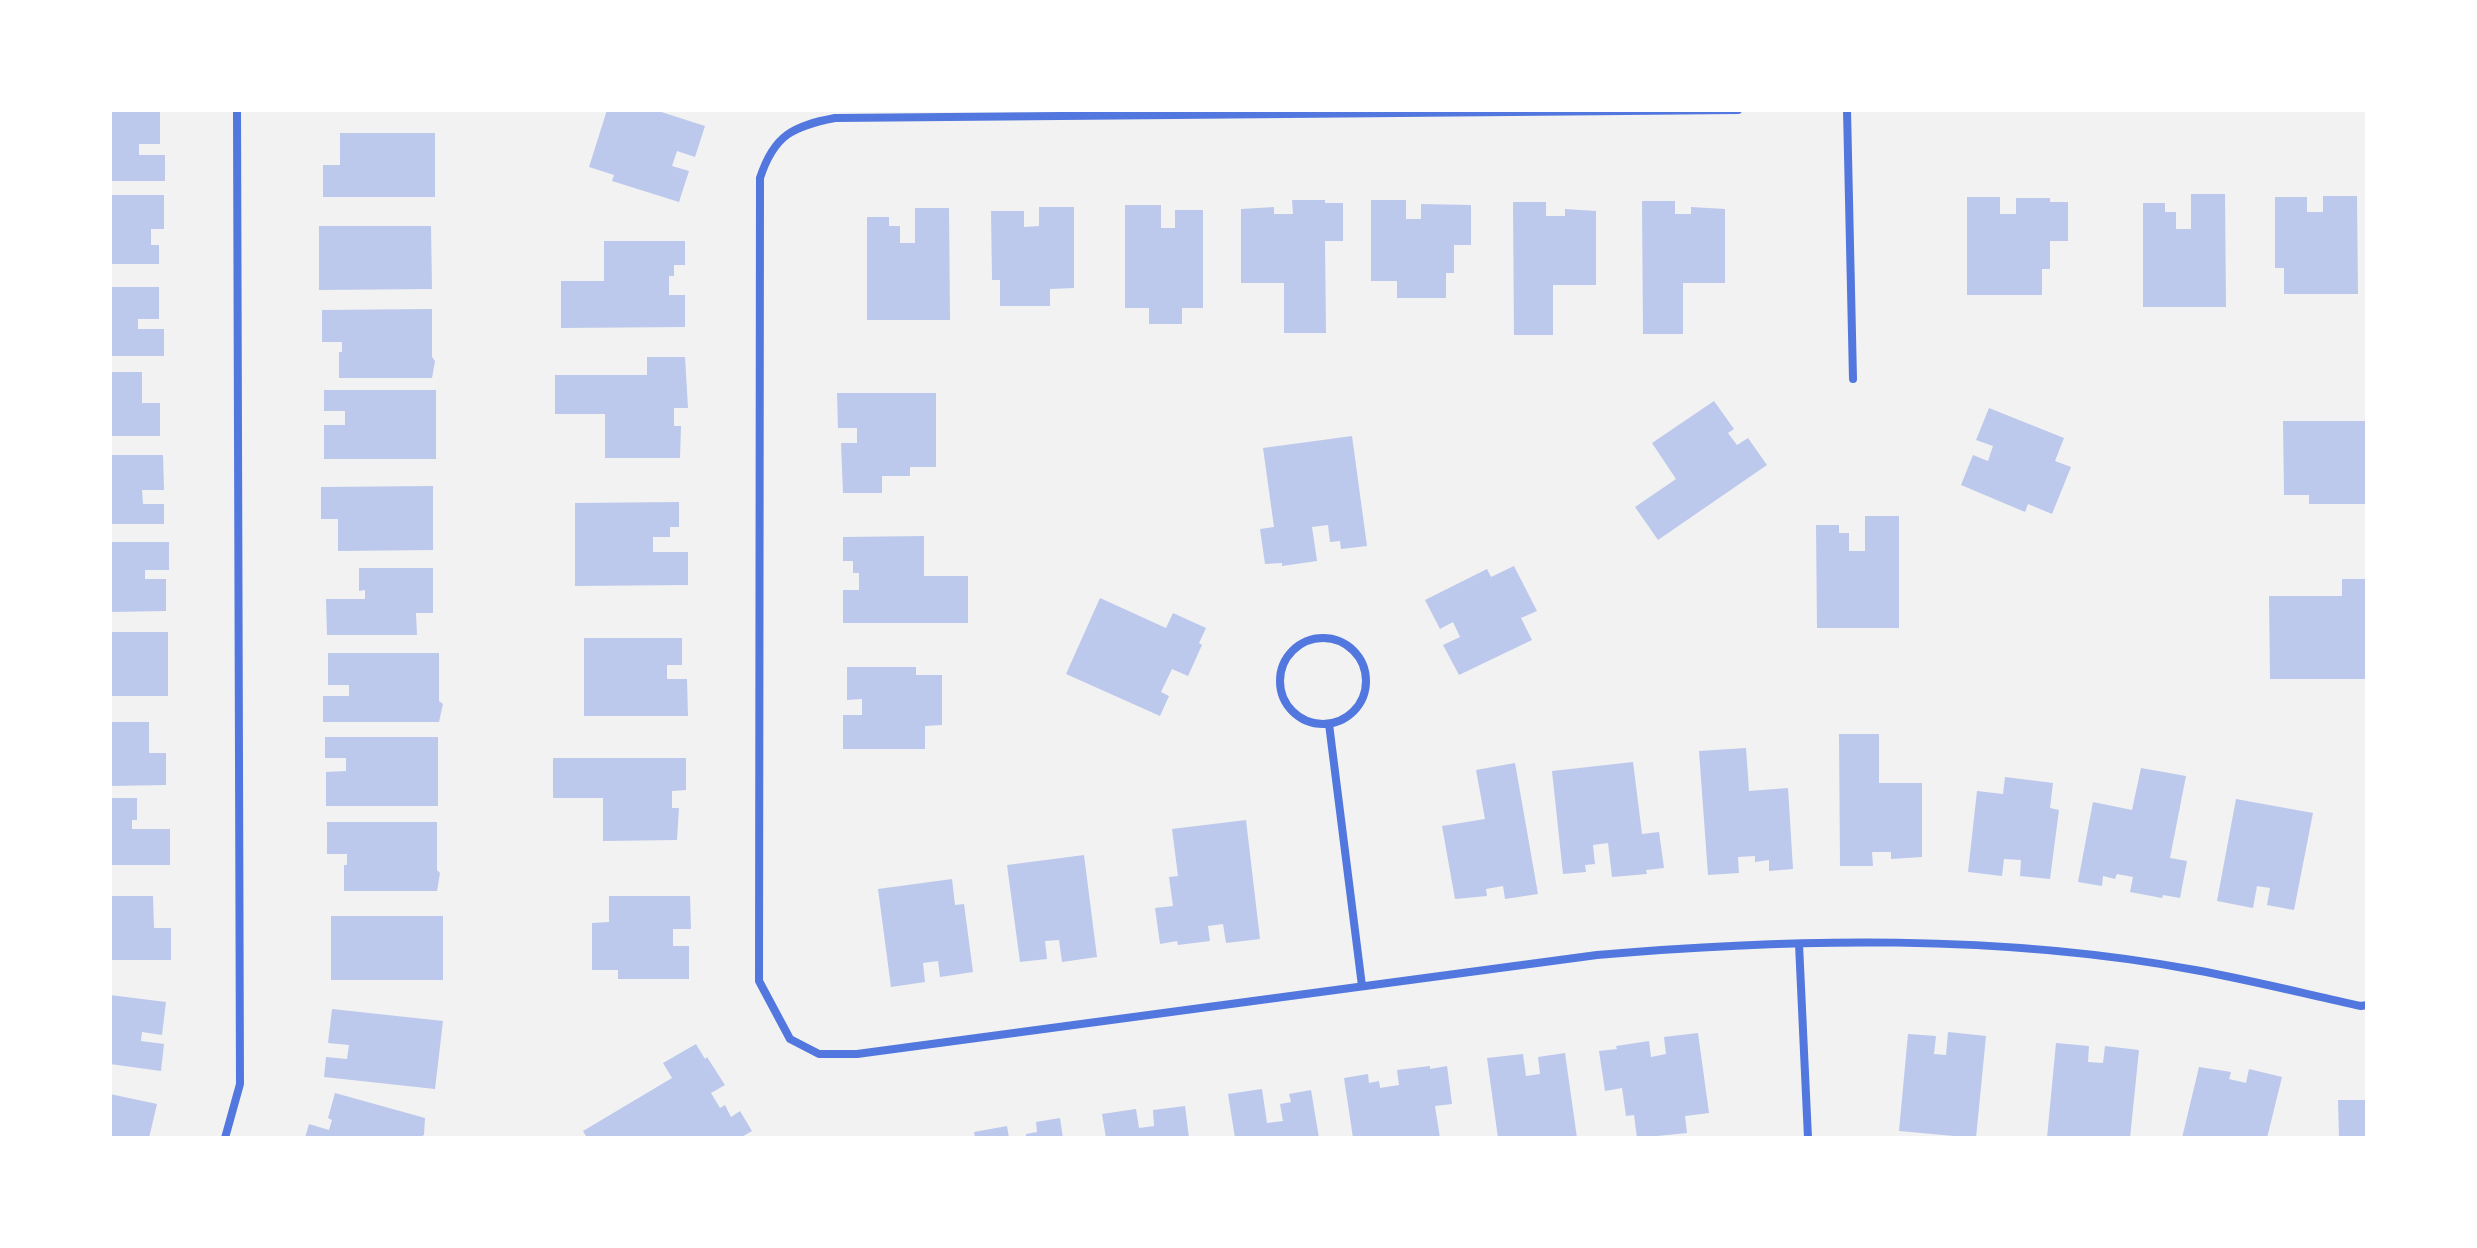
<!DOCTYPE html>
<html>
<head>
<meta charset="utf-8">
<style>
  body { margin:0 }
  #map { position:relative; width:2477px; height:1248px; overflow:hidden; background:#f2f2f2; font-family:"Nunito Sans",sans-serif }
  canvas { display:block }
  .frame { position:absolute; inset:0; border:112px solid #fff; pointer-events:none }
</style>
</head>
<body>
<div id="map">
<canvas width="2477" height="1248"></canvas>
<div class="frame"></div>
</div>
<script>
const g = document.querySelector('canvas').getContext('2d');
g.lineJoin = 'round';
function paint(path, color) { g.fillStyle = color; g.fill(path, 'evenodd'); }
function stroke(path, color, width, dash) { g.strokeStyle = color; g.lineWidth = width; g.lineCap = dash ? 'butt' : 'round'; g.setLineDash(dash || []); g.stroke(path); }
paint(new Path2D(`
  M607 110H655L705 126 695 157 677 151 672 166 689 171 679 202 612 181 614 175 589 167Z
  M110 112H160V144H139V155H165V181H110Z
  M340 133H435V197H323V165H340Z
  M2191 194H2225L2226 307H2143V203H2165V212H2176V229H2191Z
  M110 195H164V229H151V245H159V264H110Z
  M2323 196H2357L2358 294H2284V268H2275V197H2307V212H2323Z
  M1967 197H2000V214H2016V198H2050V202H2068V241H2050V269H2042V295H1967Z
  M1292 200H1325V203H1343V241H1325L1326 333H1284V283H1241V209L1274 207V214H1293Z
  M1371 200H1406V219H1421V204L1471 205V245H1454V273H1446V298H1397V281H1371Z
  M1642 201H1675V214H1691V207L1725 209V283H1683V334H1643Z
  M1513 202H1546V216H1565V209L1596 211V285H1553V335H1514Z
  M1125 205H1161V228H1175V210H1203V308H1182V324H1149V308H1125Z
  M1039 207H1074V288L1050 289V306H1000V280H992L991 211H1024V227L1039 226Z
  M915 208H949L950 320H867V217H889V226H900V243H915Z
  M319 226H431L432 289 319 290Z
  M604 241H685V265H674V276H669V295H685V327L561 328V281H604Z
  M110 287H159V319H138V329H164V356H110Z
  M432 309V357L435 361 432 378H339V352H342V342H322V310Z
  M647 357H685L688 408H674V426H681L680 458H605V414H555V375H647Z
  M110 372H142V403H160V436H110Z
  M324 390H436V459H324V425H345V411H324Z
  M837 393H936V467H910V476H882V493H843L841 443H857V428H838Z
  M1714 401 1734 429 1728 433 1737 445 1748 438 1767 465 1658 540 1635 507 1676 479 1652 443Z
  M1989 408 2064 438 2055 461 2071 467 2052 514 2028 504 2025 512 1961 485 1973 455 1988 461 1993 446 1976 440Z
  M2283 421H2367V455H2365L2367 504H2309V495H2284Z
  M1352 436 1367 546 1341 549 1340 541 1330 542 1328 525 1312 527 1317 561 1282 566V563L1265 564 1260 529 1274 527 1263 448Z
  M110 455H163L164 490H142L143 504H164V524H110Z
  M433 486V550L338 551V519H321V487Z
  M679 502V527H670V537H653V552H688V585L575 586V503Z
  M1865 516H1899V628H1817L1816 525H1839V533H1849V551H1865Z
  M924 536V576H968V623H843V590H859V573H853V561H843V537Z
  M110 542H169V570H145V579H166V611L110 612Z
  M1514 566 1537 611 1521 618 1532 640 1459 675 1443 645 1460 637 1453 622 1440 629 1425 600 1487 569 1491 577Z
  M359 568H433V613H416L417 635H327L326 599H365V590L359 591Z
  M2342 579H2367V631H2365L2367 679H2270L2269 596H2342Z
  M1100 598 1166 628 1173 613 1206 628 1199 643 1202 645 1188 676 1172 669 1161 692 1169 696 1160 716 1066 674Z
  M110 632H168V696H110Z
  M584 638H682V665H667V679H687L688 716H584Z
  M328 653H439V701L443 704 439 722H323V696H349V685H328Z
  M847 667H916V675H942V725L925 726V749H843V715H862V699L847 700Z
  M110 722H149V753H166V785L110 786Z
  M1839 734H1879V783H1922V857L1891 859V852H1872L1873 866H1840Z
  M325 737H438V806H326V772L346 771V758H325Z
  M1746 748 1749 791 1788 788 1793 869 1769 871V860L1755 862V856L1738 857 1739 873 1708 875 1699 751Z
  M553 758H686V790L672 791V808H679L677 840 603 841V798H553Z
  M1633 762 1642 834 1659 832 1664 868 1646 870 1647 874 1612 877 1608 843 1593 845 1595 864 1585 865 1586 872 1563 874 1552 771Z
  M1515 763 1538 894 1505 899 1503 886 1486 889 1487 896 1455 899 1442 826 1485 819 1476 770Z
  M2141 768 2186 776 2170 858 2187 861 2180 898 2163 895 2162 898 2130 892 2133 877 2117 874 2115 879 2103 876 2102 886 2078 882 2093 802 2132 810Z
  M2005 777 2053 783 2050 808 2059 810 2050 879 2020 876 2021 860 2004 859 2002 876 1968 872 1977 791 2003 794Z
  M110 798H137V820H132V829H170V865H110Z
  M2236 799 2313 813 2294 910 2267 905 2270 888 2257 886 2253 908 2217 901Z
  M1246 820 1260 939 1226 943 1223 924 1208 926 1210 941 1178 945 1177 941 1160 944 1155 908 1173 906 1169 877 1178 876 1172 829Z
  M327 822H437V870L440 873 437 891H344V865H347V854H327Z
  M1084 855 1097 957 1062 962 1059 940 1045 941 1047 959 1020 962 1007 865Z
  M952 879 955 905 964 904 973 972 940 977 938 961 923 963 925 982 891 987 878 889Z
  M110 896H153L154 928H171V960H110Z
  M609 896H690L691 929H673V946H689V979H618V970H592V923L609 922Z
  M331 916H443V980H331Z
  M110 995 166 1002 162 1035 142 1032 141 1041 164 1044 161 1071 110 1064Z
  M332 1009 443 1021 435 1089 324 1077 326 1057 347 1059 349 1045 328 1043Z
  M1948 1032 1986 1036 1976 1138 1899 1131 1908 1034 1936 1036 1934 1054 1946 1055Z
  M1698 1033 1709 1113 1685 1116 1687 1133 1637 1138 1634 1115 1626 1116 1622 1088 1605 1091 1599 1051 1617 1049 1616 1046 1649 1041 1651 1057 1666 1054 1664 1037Z
  M2056 1043 2089 1046 2088 1062 2103 1063 2105 1046 2139 1050 2130 1138H2047Z
  M696 1044 705 1059 707 1057 725 1085 711 1093 720 1108 725 1105 731 1117 740 1111 752 1131 740 1138H587L583 1131 672 1078 663 1063Z
  M1565 1053 1577 1138H1498L1487 1058 1523 1054 1526 1076 1540 1074 1538 1057Z
  M1430 1066V1069L1447 1066 1452 1104 1435 1106 1440 1138H1353L1344 1078 1368 1074 1369 1083 1379 1081 1380 1088 1399 1085 1397 1070Z
  M2199 1067 2231 1072 2229 1079 2246 1083 2249 1069 2282 1077 2267 1138H2182Z
  M1262 1089 1267 1123 1283 1121 1280 1104 1291 1102 1289 1094 1311 1090 1319 1138H1235L1228 1094Z
  M335 1093 425 1118 424 1135 419 1138H305L309 1124 329 1130 332 1120 328 1118Z
  M110 1094 157 1104 149 1138H110Z
  M2338 1100H2367V1138H2339Z
  M1185 1106 1189 1138H1106L1102 1114 1136 1109 1139 1128 1154 1126 1153 1110Z
  M1060 1118 1063 1138H1026V1134L1037 1132 1036 1122Z
  M1007 1126 1009 1138H975L974 1132Z`), '#bdc9ec');
stroke(new Path2D(`
  M1738 110 835 118C793 126 774 135 760 178L759 981 790 1039 819 1054H857L1597 955C1793 938 2001 934 2195 970 2250 980 2306 994 2361 1006L2367 1005
  M1847 110 1853 379
  M1280 681a43 43 0 1 1 86 0a43 43 0 1 1-86 0Z
  M1329 724 1362 986
  M1799 944 1808 1138
  M225 1138 240 1084 237 110`), '#5277de', 8);
</script>
</body>
</html>
